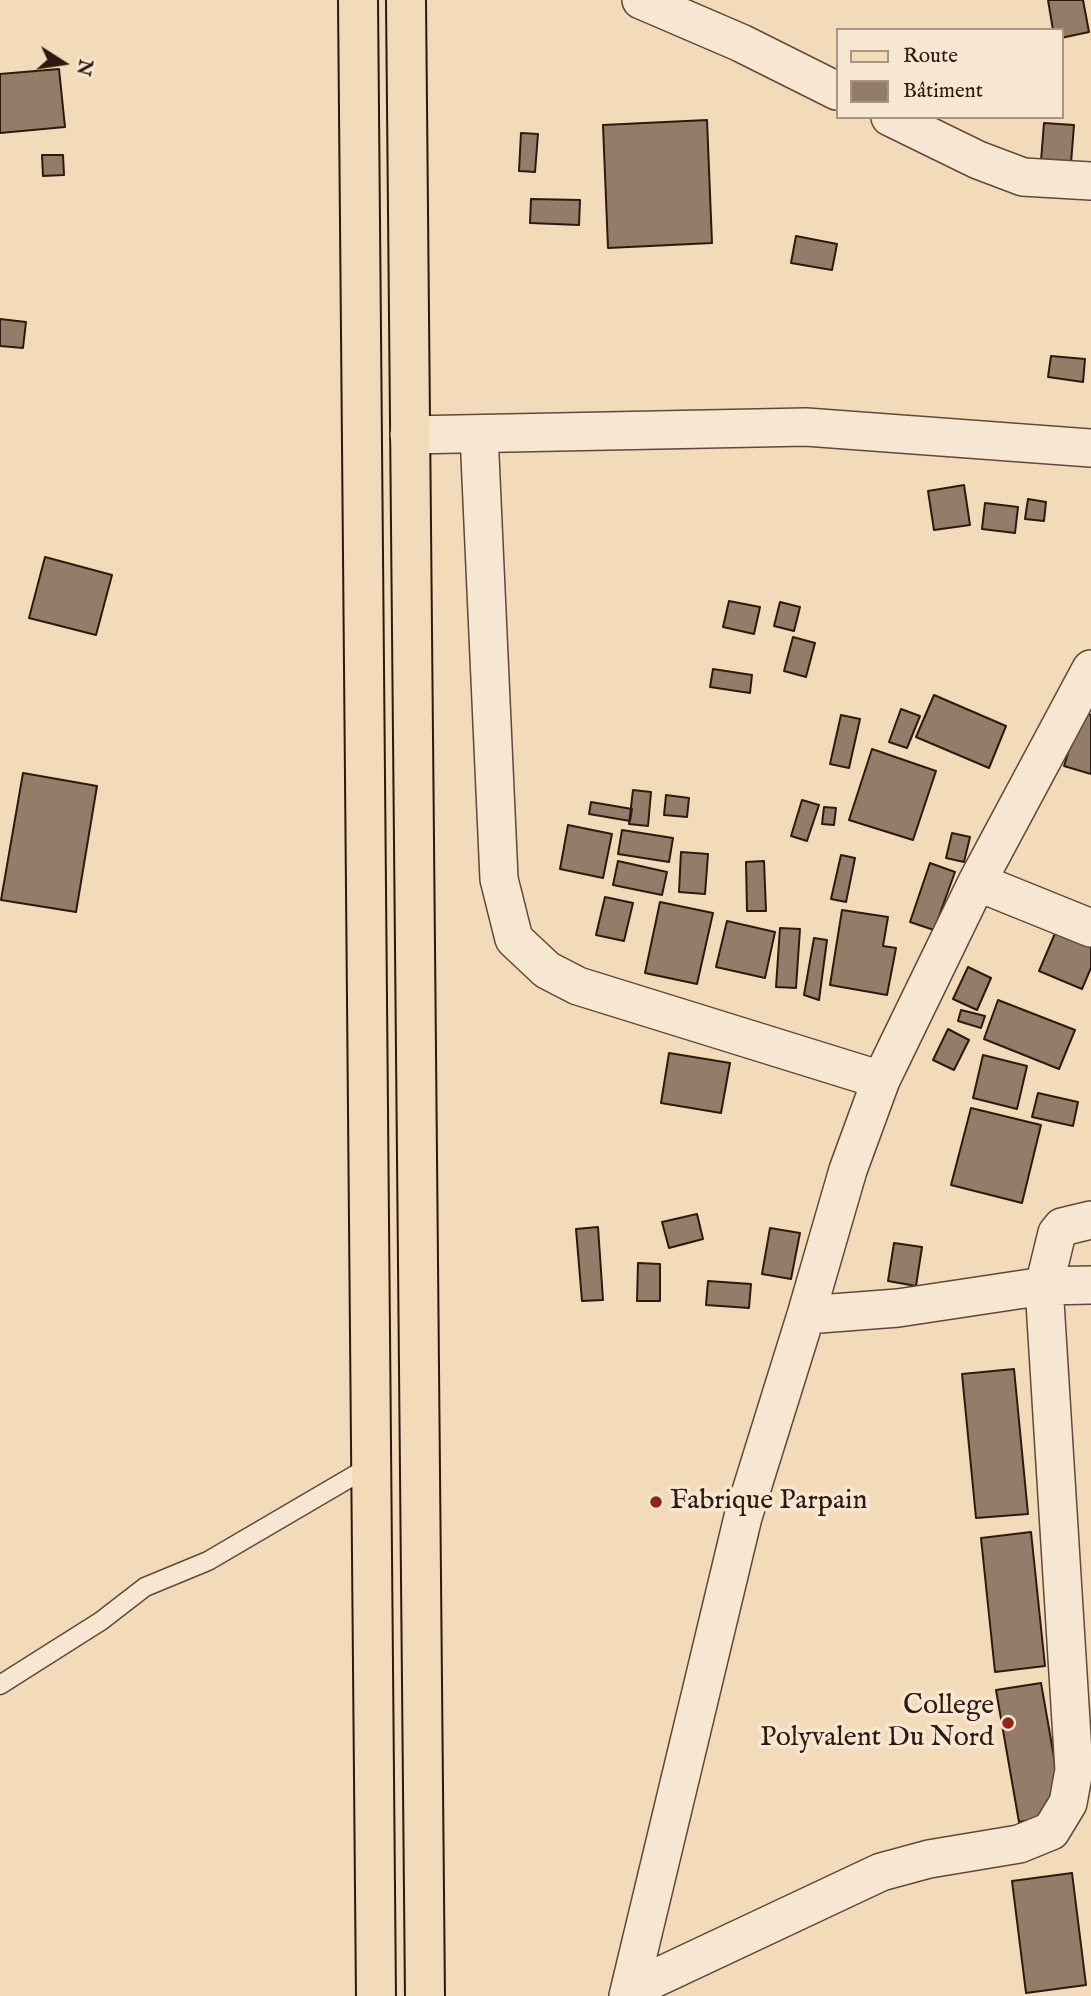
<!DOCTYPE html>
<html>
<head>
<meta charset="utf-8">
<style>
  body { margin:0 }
  #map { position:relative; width:1091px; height:1996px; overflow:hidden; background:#f3dab9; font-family:"IM FELL English",serif }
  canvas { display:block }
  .legend { position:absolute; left:836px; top:28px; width:228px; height:91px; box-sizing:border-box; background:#f7e7d2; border:2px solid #a69584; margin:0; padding:9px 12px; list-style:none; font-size:21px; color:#2d1910 }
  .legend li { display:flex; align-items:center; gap:14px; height:35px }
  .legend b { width:35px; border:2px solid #a69584 }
  .north { position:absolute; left:28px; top:28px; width:70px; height:70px; -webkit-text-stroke:5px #f7e7d2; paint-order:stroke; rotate:102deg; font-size:19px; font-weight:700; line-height:28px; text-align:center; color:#2d1910 }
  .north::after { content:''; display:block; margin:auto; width:24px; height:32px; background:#2d1910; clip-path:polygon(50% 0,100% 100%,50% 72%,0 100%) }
</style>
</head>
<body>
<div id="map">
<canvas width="1091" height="1996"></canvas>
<ul class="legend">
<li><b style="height:9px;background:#f3dab9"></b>Route</li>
<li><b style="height:19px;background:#947d68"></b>Bâtiment</li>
</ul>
<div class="north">N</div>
</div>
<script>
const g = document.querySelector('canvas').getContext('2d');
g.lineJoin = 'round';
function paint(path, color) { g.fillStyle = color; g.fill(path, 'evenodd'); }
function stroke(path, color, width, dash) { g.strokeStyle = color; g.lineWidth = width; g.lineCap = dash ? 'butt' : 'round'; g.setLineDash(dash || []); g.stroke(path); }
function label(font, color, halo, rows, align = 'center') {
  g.font = font + ' "IM FELL English",serif'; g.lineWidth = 7; g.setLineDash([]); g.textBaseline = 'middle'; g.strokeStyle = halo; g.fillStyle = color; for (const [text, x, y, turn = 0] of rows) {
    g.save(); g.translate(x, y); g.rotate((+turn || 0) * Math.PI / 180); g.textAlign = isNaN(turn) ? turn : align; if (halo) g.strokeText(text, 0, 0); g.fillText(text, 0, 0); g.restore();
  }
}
const building = new Path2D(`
  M1048 0H1083L1089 32 1061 38V30H1053Z
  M59 69 65 127 0 133V74Z
  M707 120 712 243 608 248 603 125Z
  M1044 123 1074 125 1071 163 1041 161Z
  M521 133 538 134 535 172 519 171Z
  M42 155H63L64 175 43 176Z
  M531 199 580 200 579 225 530 223Z
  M796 236 837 244 832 270 791 263Z
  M0 319 26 322 23 348 0 346Z
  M1051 356 1085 359 1083 382 1048 377Z
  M964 485 970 525 934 530 928 491Z
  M1028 499 1046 502 1044 521 1025 519Z
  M985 503 1018 507 1015 533 982 529Z
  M45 557 112 575 96 635 29 618Z
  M729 601 760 607 754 634 723 627Z
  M780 602 800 607 794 631 774 626Z
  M793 637 815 643 806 677 784 671Z
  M713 669 752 675 750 693 710 687Z
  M934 695 1006 726 989 768 916 737Z
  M901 709 920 716 907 748 889 742Z
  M1081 711 1091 715V774L1064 766Z
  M841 715 860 719 849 768 830 764Z
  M872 749 936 771 913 840 849 820Z
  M23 773 97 786 76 912 1 900Z
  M633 790 651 792 648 826 629 824Z
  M666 795 689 798 687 817 664 815Z
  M802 800 819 805 807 841 791 836Z
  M591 802 632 809 630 821 589 814Z
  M824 807 836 808 834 825 822 824Z
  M568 825 612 834 603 878 560 869Z
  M622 830 673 838 669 862 618 854Z
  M952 833 970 837 964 862 946 858Z
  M681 852 708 854 705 894 679 892Z
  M841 855 855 858 846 902 831 899Z
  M618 861 667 872 662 895 613 885Z
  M764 861 766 911H747L746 862Z
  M930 863 955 872 934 930 910 922Z
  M605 897 633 903 624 941 596 935Z
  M660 902 713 913 697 984 645 973Z
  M842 910 888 917 883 946 896 948 887 995 830 985Z
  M727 921 775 932 765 978 716 967Z
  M780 928 800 929 796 988 776 987Z
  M1056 931 1091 947V968L1082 989 1039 971Z
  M814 938 827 940 819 1000 804 995Z
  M968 967 991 978 977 1010 953 999Z
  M998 1000 1075 1030 1059 1069 984 1039Z
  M961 1010 985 1016 981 1028 958 1021Z
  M948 1029 969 1040 954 1070 933 1060Z
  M669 1053 730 1063 721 1113 661 1103Z
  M983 1055 1027 1066 1017 1109 973 1098Z
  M1038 1093 1078 1102 1073 1126 1032 1117Z
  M971 1108 1041 1125 1022 1203 951 1185Z
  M697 1214 703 1239 669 1248 662 1222Z
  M598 1227 603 1300 582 1301 576 1229Z
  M770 1228 800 1233 791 1279 762 1274Z
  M894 1243 922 1247 916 1286 888 1281Z
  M638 1263 660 1264V1301H637Z
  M708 1281 751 1284 749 1308 706 1305Z
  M1014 1369 1028 1514 976 1518 962 1374Z
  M1031 1532 1045 1666 995 1672 981 1538Z
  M1041 1683 1064 1814 1019 1822 996 1690Z
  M1072 1873 1086 1985 1026 1993 1012 1881Z`);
paint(building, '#947d68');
stroke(building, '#2d1910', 2);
const lane = new Path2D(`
  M0 1685 101 1621 145 1587 208 1561 372 1465`);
const street = new Path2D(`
  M641 0 741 43 837 91
  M890 117 978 160 1023 177 1091 181
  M479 434 499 879 514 939 547 970 578 986 881 1080
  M409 435 806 427 1091 448
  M977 882 1091 928
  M806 1315 898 1308 1044 1286 1091 1285
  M630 1990 881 1872 929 1859 1019 1844 1051 1831 1068 1803 1074 1770 1044 1286 1057 1233 1062 1227 1091 1220
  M628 1996 743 1517 806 1315 848 1170 881 1080 977 882 1091 669`);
const primary = new Path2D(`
  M358 0 376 1996
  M406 0 425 1996`);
stroke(lane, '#5e493a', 21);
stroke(street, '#5e493a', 40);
stroke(primary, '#2d1910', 42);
stroke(lane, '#f7e7d2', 18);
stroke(street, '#f7e7d2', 37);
stroke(primary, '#f3dab9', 38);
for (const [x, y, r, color] of [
  [656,1502,7,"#8f2418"],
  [1008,1723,7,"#8f2418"]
]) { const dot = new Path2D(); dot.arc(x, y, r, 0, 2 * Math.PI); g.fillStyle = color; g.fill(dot); stroke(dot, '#f7e7d2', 2.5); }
label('28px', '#2d1910', '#f7e7d2', [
  ["Fabrique Parpain",670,1502],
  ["College",994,1707,"right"],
  ["Polyvalent Du Nord",994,1739,"right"]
], 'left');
</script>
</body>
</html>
